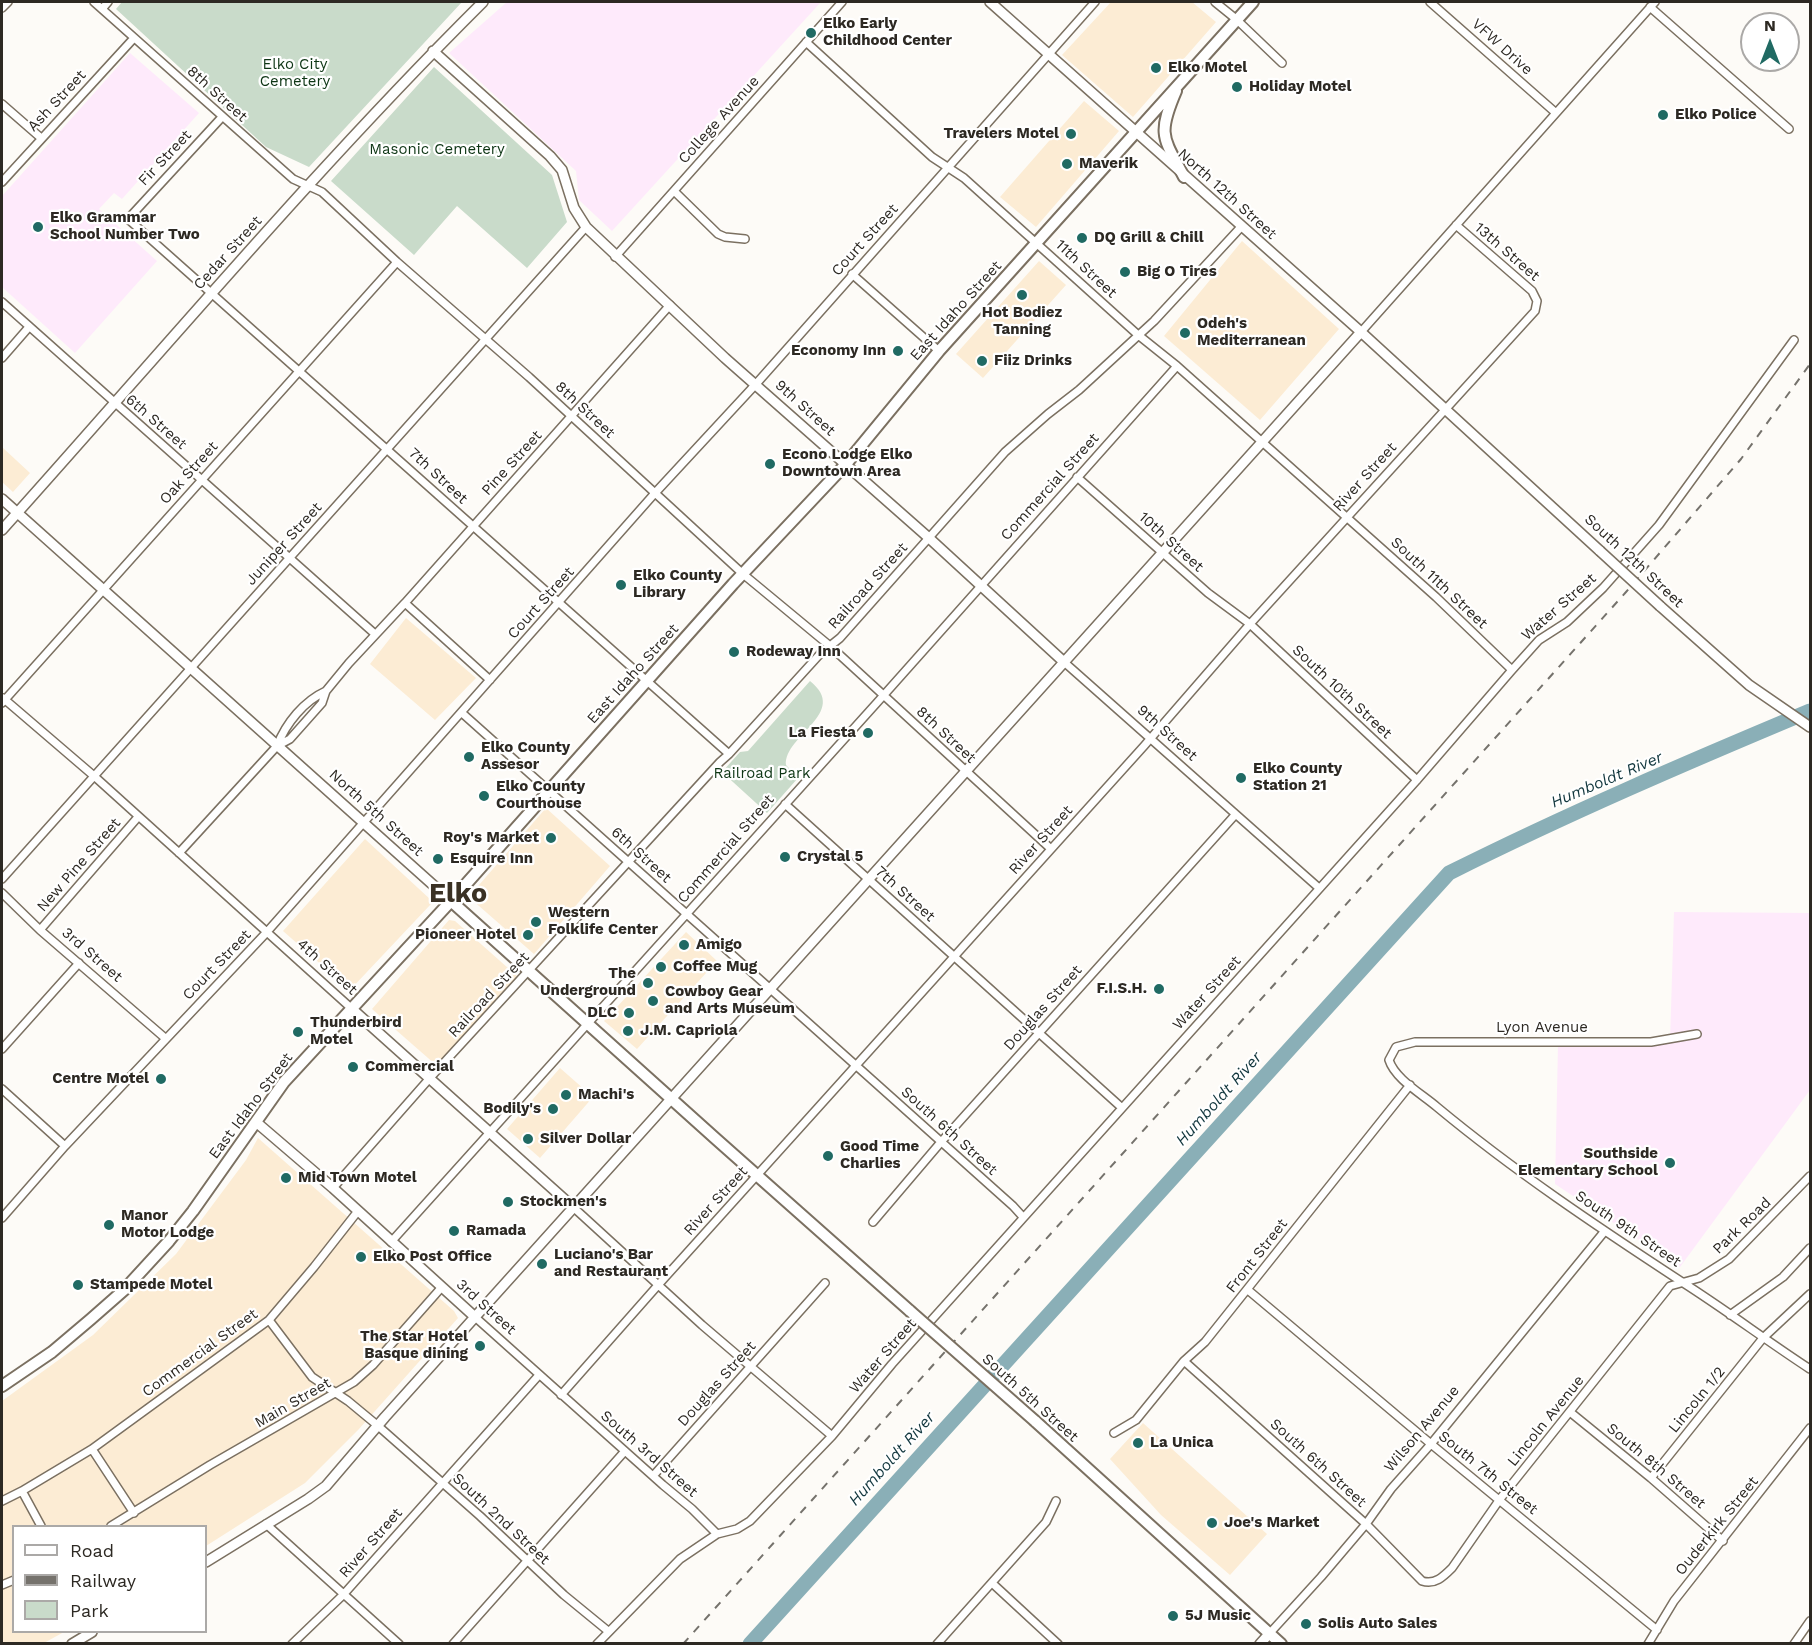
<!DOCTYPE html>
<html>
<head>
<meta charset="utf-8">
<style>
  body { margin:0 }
  #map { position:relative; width:1812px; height:1645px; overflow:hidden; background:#fdfbf7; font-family:"Work Sans",sans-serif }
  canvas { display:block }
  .frame { position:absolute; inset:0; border:3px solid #2d2923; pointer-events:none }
  .legend { position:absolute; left:12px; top:1525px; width:195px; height:108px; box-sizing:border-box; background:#fff; border:2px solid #aba9a7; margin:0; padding:8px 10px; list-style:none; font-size:18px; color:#2d2923 }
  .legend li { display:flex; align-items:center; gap:12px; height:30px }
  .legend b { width:30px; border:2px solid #aba9a7 }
  .north { position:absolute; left:1740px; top:12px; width:60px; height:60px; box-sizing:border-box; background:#fff; border:2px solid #aba9a7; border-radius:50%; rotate:0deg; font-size:16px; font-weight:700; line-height:24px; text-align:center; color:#2d2923 }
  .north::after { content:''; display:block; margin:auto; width:21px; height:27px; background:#206a63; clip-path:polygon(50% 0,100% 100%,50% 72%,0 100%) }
</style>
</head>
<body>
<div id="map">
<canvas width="1812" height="1645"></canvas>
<div class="frame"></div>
<ul class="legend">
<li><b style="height:8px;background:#fff"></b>Road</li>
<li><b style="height:8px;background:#75726c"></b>Railway</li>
<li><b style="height:16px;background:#c9dbca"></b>Park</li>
</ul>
<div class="north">N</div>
</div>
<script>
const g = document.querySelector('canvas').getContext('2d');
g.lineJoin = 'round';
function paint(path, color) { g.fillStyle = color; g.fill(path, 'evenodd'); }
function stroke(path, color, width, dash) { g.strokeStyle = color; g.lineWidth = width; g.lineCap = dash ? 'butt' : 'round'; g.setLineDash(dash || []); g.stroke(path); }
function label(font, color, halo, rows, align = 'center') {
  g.font = font + ' "Work Sans",sans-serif'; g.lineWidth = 4.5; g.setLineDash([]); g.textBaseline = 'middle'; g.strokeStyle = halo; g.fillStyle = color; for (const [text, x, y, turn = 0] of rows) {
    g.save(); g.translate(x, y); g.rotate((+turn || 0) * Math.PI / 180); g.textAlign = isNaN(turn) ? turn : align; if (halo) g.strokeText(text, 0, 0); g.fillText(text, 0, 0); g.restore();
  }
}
paint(new Path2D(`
  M1111 2H1192L1216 22 1133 117 1062 55Z
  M1084 101 1119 131 1036 227 1000 197Z
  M1242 241 1339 329 1260 420 1164 336Z
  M1039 261 1066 285 983 378 956 354Z
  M2 447 30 473 13 492 2 482Z
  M406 618 476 678 435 720 370 664Z
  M546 808 610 866 534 954 471 899 472 893Z
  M365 839 431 900V904L350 990 283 931Z
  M449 920 455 921 517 976 436 1065 372 1009Z
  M686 932 717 961 637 1049 604 1021Z
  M560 1068 593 1097 540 1158 507 1129Z
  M258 1138 454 1311 458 1318 359 1429 305 1483 206 1546V1526H14V1632H64L44 1643H2V1401L93 1335 176 1254 246 1160Z
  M1143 1423 1267 1534 1230 1575 1161 1515 1110 1459Z`), '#fcecd4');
paint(new Path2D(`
  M507 2H821L612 231 579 200 576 171 449 53Z
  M130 53 199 113 122 199 114 193 99 209 157 261 75 353 2 287V196Z
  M1674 912 1810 913V1090L1680 1267 1555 1184 1558 1045 1670 1041Z`), '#feeafb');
paint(new Path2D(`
  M122 2H462L309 167 266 147 116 9Z
  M434 67 552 175 567 222 527 268 457 206 414 255 331 181Z
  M810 681C850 713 784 735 786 765L798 778 767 813 722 772 740 752 748 751Z`), '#c9dbca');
stroke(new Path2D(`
  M750 1644 1449 873C1567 814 1688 762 1810 711`), '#8aafb7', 15);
const street = new Path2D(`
  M94 2 293 179 322 192 397 262 529 377 743 574 830 646 1051 849
  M1215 2 1236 19 1282 63
  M1430 2 1556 113
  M1650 7 1789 129
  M2 8 8 2
  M102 9 108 2
  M806 42 932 157 964 178 1137 334 1177 366 1436 597 1512 670
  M2 104 41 138
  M222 117 128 219 729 754
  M2 182 134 38
  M674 191 718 234 725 237 745 239
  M615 257 842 2
  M852 274 939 351
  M2 302 375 634
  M1361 332 1655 2
  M2 358 29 327
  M1077 477 1208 593 1250 624 1417 780
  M405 603 490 680
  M1064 662 1319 888
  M3 698 94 776 351 1008
  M2 703 397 262
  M462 713 1013 1206 1023 1217
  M277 746C286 723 304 701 326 691
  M785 804 1121 1107
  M179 853 277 746 290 739 322 703 326 691 349 663 405 603 670 305
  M2 879 586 227
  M2 893 40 930 165 1038
  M40 930 138 817
  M1697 1034 1651 1042H1415L1396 1047 1389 1060C1395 1079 1422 1094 1437 1107 1514 1171 1598 1227 1682 1282 1726 1310 1767 1341 1810 1369
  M2 1049 79 963
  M2 1089 65 1146
  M333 1188 429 1079 720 762 729 754 820 654 840 638 1005 452 1048 414 1079 390 1154 321 1241 227
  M573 1207 702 1325 832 1436
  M2 1218 65 1146 266 933 655 493 756 384 1095 2
  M873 1222 941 1142 1235 815
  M391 1242 883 696 1177 366
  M1248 1290 1431 1444 1657 1630
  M1730 1315 1783 1277 1810 1248
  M475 1317 663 1485 692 1509 717 1534
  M269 1320 312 1377 348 1401 377 1425 480 1516 564 1595 608 1631
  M1184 1361 1366 1524 1422 1581C1435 1585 1443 1577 1452 1568L1500 1499 1670 1286 1699 1278 1729 1259 1810 1176
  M561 1395 659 1284 1144 746 1250 624 1535 311 1537 301 1532 291 1456 225
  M1570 1412 1651 1478 1723 1541
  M1114 1433 1136 1420 1184 1361 1205 1342 1410 1085
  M92 1449 134 1513
  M653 1476 825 1283
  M1651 1478 1763 1338 1810 1294
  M22 1491 41 1526
  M2 1501 22 1491 92 1449 269 1320 314 1267 358 1211
  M266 1524 399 1644
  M111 1526 210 1465 354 1382 373 1365 441 1288
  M992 1583 1058 1644
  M2 1585 14 1580
  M1269 1634 1321 1577 1366 1524 1391 1489 1431 1444 1604 1232
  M292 1644 343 1595 539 1375
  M453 1644 625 1451
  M597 1644 680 1559 717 1534 737 1529 750 1521 832 1436 892 1364 1417 780 1512 670 1539 640 1567 622 1603 588 1659 525 1794 340
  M937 1644 1046 1522 1056 1501
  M1648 1644 1674 1601 1810 1428
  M1794 1644 1810 1621`);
const secondary = new Path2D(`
  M990 2 1361 332 1600 551
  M433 51 550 156 562 170 574 208 586 227 725 358 929 538 1064 662
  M2 499 451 901
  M2 530C161 353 314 170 483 2
  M1660 606 1749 685 1810 727
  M351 1008 573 1207
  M256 1122 333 1188 475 1317
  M206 1562 308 1499 326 1486 385 1417 1361 332
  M72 1644 92 1632
  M1260 1644 1269 1634`);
const primary = new Path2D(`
  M1176 91C1157 135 1163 137 1184 177
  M451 901 716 1139 910 1311
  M2 1386 52 1352 91 1319 124 1290 169 1241 193 1211 284 1082 451 901 733 584 846 464 939 351 1253 2
  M1035 1421 1281 1644`);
stroke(street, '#7b7061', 10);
stroke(secondary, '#7b7061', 12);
stroke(primary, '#7b7061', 14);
stroke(street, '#fff', 7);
stroke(secondary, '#fff', 9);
stroke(primary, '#fff', 10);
stroke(new Path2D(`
  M683 1644 1626 592 1741 459 1810 364`), '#75726c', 2, [8, 8]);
const secondaryBridge = new Path2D(`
  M1600 551 1660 606`);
const primaryBridge = new Path2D(`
  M910 1311 1035 1421`);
stroke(secondaryBridge, '#7b7061', 12, []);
stroke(primaryBridge, '#7b7061', 14, []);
stroke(secondaryBridge, '#fff', 9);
stroke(primaryBridge, '#fff', 10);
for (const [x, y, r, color] of [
  [811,33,6,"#206a63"],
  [1156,68,6,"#206a63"],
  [1237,87,6,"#206a63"],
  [1663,115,6,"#206a63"],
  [1071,134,6,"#206a63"],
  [1067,164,6,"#206a63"],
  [38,227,6,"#206a63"],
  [1082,238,6,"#206a63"],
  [1125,272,6,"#206a63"],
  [1022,295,6,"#206a63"],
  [1185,333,6,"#206a63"],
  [898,351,6,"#206a63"],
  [982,361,6,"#206a63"],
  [770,464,6,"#206a63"],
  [621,585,6,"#206a63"],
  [734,652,6,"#206a63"],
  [868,733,6,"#206a63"],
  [469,757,6,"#206a63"],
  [1241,778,6,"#206a63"],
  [484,796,6,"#206a63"],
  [551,838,6,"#206a63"],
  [785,857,6,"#206a63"],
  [438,859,6,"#206a63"],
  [536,922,6,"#206a63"],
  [528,935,6,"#206a63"],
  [684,945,6,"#206a63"],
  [661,967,6,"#206a63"],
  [648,983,6,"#206a63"],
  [1159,989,6,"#206a63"],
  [653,1001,6,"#206a63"],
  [629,1013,6,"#206a63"],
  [628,1031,6,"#206a63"],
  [298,1032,6,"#206a63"],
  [353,1067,6,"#206a63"],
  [161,1079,6,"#206a63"],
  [566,1095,6,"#206a63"],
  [553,1109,6,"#206a63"],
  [528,1139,6,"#206a63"],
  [828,1156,6,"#206a63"],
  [1670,1163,6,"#206a63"],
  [286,1178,6,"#206a63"],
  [508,1202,6,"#206a63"],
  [109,1225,6,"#206a63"],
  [454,1231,6,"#206a63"],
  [361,1257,6,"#206a63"],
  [542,1264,6,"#206a63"],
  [78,1285,6,"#206a63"],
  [480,1346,6,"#206a63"],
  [1138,1443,6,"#206a63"],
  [1212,1523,6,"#206a63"],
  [1173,1616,6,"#206a63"],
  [1306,1624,6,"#206a63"]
]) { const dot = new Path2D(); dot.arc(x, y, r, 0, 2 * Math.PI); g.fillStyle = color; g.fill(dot); stroke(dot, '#fff', 2); }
label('bold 15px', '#2d2923', '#fff', [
  ["Elko Early",823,24],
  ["Childhood Center",823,41],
  ["Elko Motel",1168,68],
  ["Holiday Motel",1249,87],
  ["Elko Police",1675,115],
  ["Travelers Motel",1059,134,"right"],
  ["Maverik",1079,164],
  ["Elko Grammar",50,218],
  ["School Number Two",50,235],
  ["DQ Grill & Chill",1094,238],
  ["Big O Tires",1137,272],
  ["Hot Bodiez",1022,313,"center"],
  ["Tanning",1022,330,"center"],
  ["Odeh's",1197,324],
  ["Mediterranean",1197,341],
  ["Economy Inn",886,351,"right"],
  ["Fiiz Drinks",994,361],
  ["Econo Lodge Elko",782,455],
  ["Downtown Area",782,472],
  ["Elko County",633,576],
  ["Library",633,593],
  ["Rodeway Inn",746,652],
  ["La Fiesta",856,733,"right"],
  ["Elko County",481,748],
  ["Assesor",481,765],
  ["Elko County",1253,769],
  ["Station 21",1253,786],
  ["Elko County",496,787],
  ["Courthouse",496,804],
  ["Roy's Market",539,838,"right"],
  ["Crystal 5",797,857],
  ["Esquire Inn",450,859],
  ["Western",548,913],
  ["Folklife Center",548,930],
  ["Pioneer Hotel",516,935,"right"],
  ["Amigo",696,945],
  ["Coffee Mug",673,967],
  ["The",636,974,"right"],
  ["Underground",636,991,"right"],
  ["F.I.S.H.",1147,989,"right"],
  ["Cowboy Gear",665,992],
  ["and Arts Museum",665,1009],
  ["DLC",617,1013,"right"],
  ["Thunderbird",310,1023],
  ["Motel",310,1040],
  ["J.M. Capriola",640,1031],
  ["Commercial",365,1067],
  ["Centre Motel",149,1079,"right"],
  ["Machi's",578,1095],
  ["Bodily's",541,1109,"right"],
  ["Silver Dollar",540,1139],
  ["Good Time",840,1147],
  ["Charlies",840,1164],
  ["Southside",1658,1154,"right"],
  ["Elementary School",1658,1171,"right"],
  ["Mid Town Motel",298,1178],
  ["Stockmen's",520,1202],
  ["Manor",121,1216],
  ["Motor Lodge",121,1233],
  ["Ramada",466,1231],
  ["Luciano's Bar",554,1255],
  ["and Restaurant",554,1272],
  ["Elko Post Office",373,1257],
  ["Stampede Motel",90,1285],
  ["The Star Hotel",468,1337,"right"],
  ["Basque dining",468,1354,"right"],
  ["La Unica",1150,1443],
  ["Joe's Market",1224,1523],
  ["5J Music",1185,1616],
  ["Solis Auto Sales",1318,1624]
], 'left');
label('15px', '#2d2923', '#fff', [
  ["VFW Drive",1502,47,42],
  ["8th Street",217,94,42],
  ["Ash Street",57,101,-47],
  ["College Avenue",719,120,-48],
  ["Fir Street",165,158,-47],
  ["North 12th Street",1227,194,42],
  ["Court Street",865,240,-48],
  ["13th Street",1507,252,41],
  ["Cedar Street",228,253,-48],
  ["11th Street",1086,269,43],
  ["East Idaho Street",956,311,-48],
  ["9th Street",805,408,42],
  ["8th Street",585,410,43],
  ["6th Street",156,422,41],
  ["Pine Street",512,463,-48],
  ["Oak Street",189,473,-48],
  ["7th Street",438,476,43],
  ["River Street",1365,477,-48],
  ["Commercial Street",1050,487,-48],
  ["10th Street",1171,542,42],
  ["Juniper Street",284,544,-48],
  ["South 12th Street",1634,561,43],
  ["South 11th Street",1439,583,43],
  ["Railroad Street",868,586,-48],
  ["Court Street",541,603,-48],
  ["Water Street",1559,607,-41],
  ["East Idaho Street",633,674,-48],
  ["South 10th Street",1342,692,43],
  ["9th Street",1167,733,42],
  ["8th Street",946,735,43],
  ["North 5th Street",376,813,42],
  ["River Street",1041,840,-48],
  ["Commercial Street",726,849,-49],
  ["6th Street",641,855,42],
  ["New Pine Street",79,865,-49],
  ["7th Street",905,894,42],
  ["3rd Street",92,955,41],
  ["Court Street",217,965,-46],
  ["4th Street",327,967,42],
  ["Water Street",1207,993,-48],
  ["Railroad Street",489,995,-47],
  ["Douglas Street",1043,1008,-48],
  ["Lyon Avenue",1542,1028],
  ["East Idaho Street",251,1106,-53],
  ["South 6th Street",949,1131,42],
  ["River Street",716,1201,-48],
  ["Park Road",1742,1226,-44],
  ["South 9th Street",1628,1229,34],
  ["Front Street",1257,1256,-52],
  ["3rd Street",486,1307,42],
  ["Commercial Street",200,1353,-36],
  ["Water Street",883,1356,-49],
  ["Douglas Street",717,1384,-48],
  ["South 5th Street",1030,1398,42],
  ["Lincoln 1/2",1697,1400,-51],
  ["Main Street",293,1403,-30],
  ["Lincoln Avenue",1546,1421,-51],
  ["Wilson Avenue",1422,1429,-50],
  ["South 3rd Street",649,1454,41],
  ["South 6th Street",1318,1463,42],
  ["South 8th Street",1656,1466,40],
  ["South 7th Street",1488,1473,39],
  ["South 2nd Street",501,1519,43],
  ["Ouderkirk Street",1717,1526,-51],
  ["River Street",371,1543,-49]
]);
label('15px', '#0d3514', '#fff', [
  ["Elko City",295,65],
  ["Cemetery",295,82],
  ["Masonic Cemetery",437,150],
  ["Railroad Park",762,774]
]);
label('italic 16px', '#12373e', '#fff', [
  ["Humboldt River",1607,780,-23],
  ["Humboldt River",1219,1099,-48],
  ["Humboldt River",892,1459,-48]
]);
label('bold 27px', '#3a3124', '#fff', [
  ["Elko",458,894]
]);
</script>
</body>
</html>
